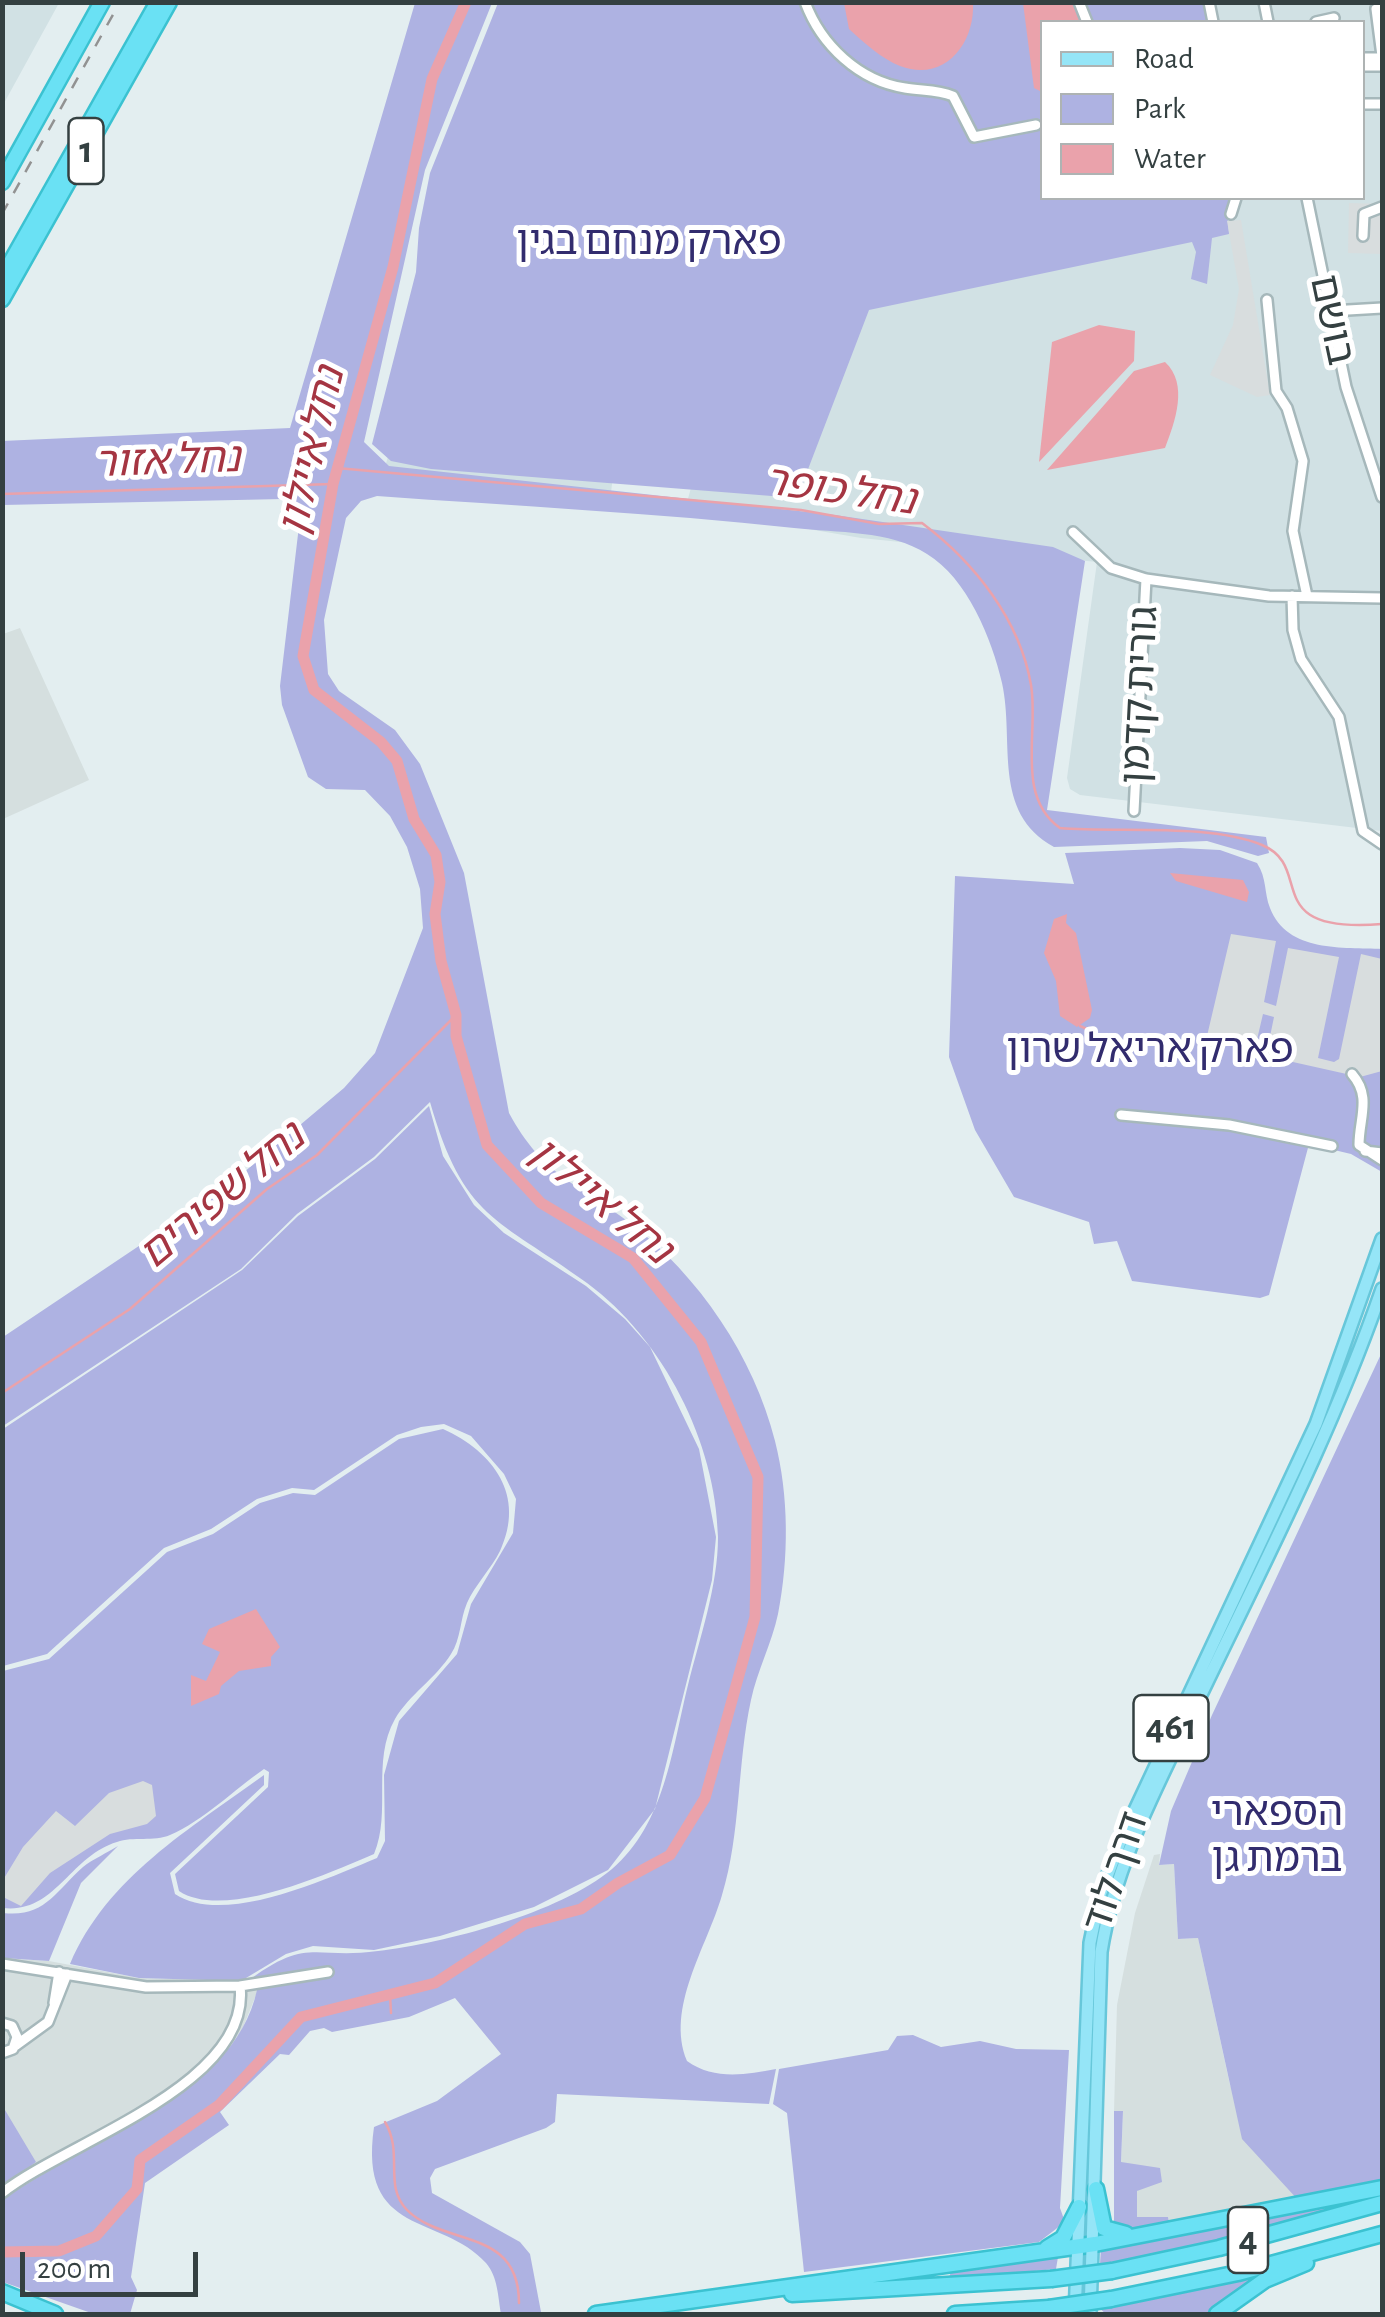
<!DOCTYPE html>
<html>
<head>
<meta charset="utf-8">
<style>
  body { margin:0 }
  #map { position:relative; width:1385px; height:2317px; overflow:hidden; background:#e3eef0; font-family:"Alegreya Sans",sans-serif }
  canvas { display:block }
  .frame { position:absolute; inset:0; border:5px solid #344041; pointer-events:none }
  .legend { position:absolute; left:1040px; top:20px; width:325px; height:180px; box-sizing:border-box; background:#fff; border:2px solid #aeb3b3; margin:0; padding:12px 18px; list-style:none; font-size:30px; color:#344041 }
  .legend li { display:flex; align-items:center; gap:20px; height:50px }
  .legend b { width:50px; border:2px solid #aeb3b3 }
  .scale { position:absolute; left:20px; top:2252px; width:178px; height:45px; box-sizing:border-box; border:5px solid #344041; border-top:0; padding-left:12px; font-size:30px; line-height:35px; white-space:nowrap; color:#344041; -webkit-text-stroke:8px #fff; paint-order:stroke }
</style>
</head>
<body>
<div id="map">
<canvas width="1385" height="2317"></canvas>
<div class="frame"></div>
<ul class="legend">
<li><b style="height:12px;background:#95e5f7"></b>Road</li>
<li><b style="height:28px;background:#aeb2e2"></b>Park</li>
<li><b style="height:28px;background:#eaa2ab"></b>Water</li>
</ul>
<div class="scale">200 m</div>
</div>
<script>
const g = document.querySelector('canvas').getContext('2d');
g.lineJoin = 'round';
function paint(path, color) { g.fillStyle = color; g.fill(path, 'evenodd'); }
function stroke(path, color, width, dash) { g.strokeStyle = color; g.lineWidth = width; g.lineCap = dash ? 'butt' : 'round'; g.setLineDash(dash || []); g.stroke(path); }
function label(font, color, halo, rows, align = 'center') {
  g.font = font + ' "Alegreya Sans","Noto Sans Hebrew",sans-serif'; g.lineWidth = 10; g.setLineDash([]); g.textBaseline = 'middle'; g.strokeStyle = halo; g.fillStyle = color; for (const [text, x, y, turn = 0] of rows) {
    g.save(); g.translate(x, y); g.rotate((+turn || 0) * Math.PI / 180); g.textAlign = isNaN(turn) ? turn : align; if (halo) g.strokeText(text, 0, 0); g.fillText(text, 0, 0); g.restore();
  }
}
paint(new Path2D(`
  M3 2 59 3 3 105 2 3Z
  M523 3H1382V831L1080 795 1070 789 1067 778 1097 562 861 538 744 518 683 517 692 484 613 476 609 509 379 487ZM1042 22H1362V198H1042Z`), '#d1e1e4');
paint(new Path2D(`
  M20 628 89 780 3 819V634Z
  M1160 1854 1159 1865 1174 1864 1178 1939 1198 1938 1230 2085 1299 2201 1208 2218 1169 2222 1168 2217 1137 2218V2191L1160 2169 1121 2163 1123 2112 1114 2111 1117 2005 1135 1913 1154 1855Z
  M3 1958 49 1961 139 1978 241 1981 258 1990 242 2030 228 2050 165 2106 36 2176 3 2200Z`), '#d5dfdf');
paint(new Path2D(`
  M415 3H492L425 170 364 442 389 466 835 515 1053 547 1085 561 1047 810 1266 837 1269 853 1258 856 1207 841 1054 847C991 812 1015 742 1002 683 992 639 967 578 927 554 890 530 837 533 794 528 656 513 516 506 377 496L361 501 346 518 324 620 328 674 339 691 395 730 420 764 464 873 509 1113C543 1176 577 1183 630 1223 699 1276 754 1357 775 1441 789 1496 789 1558 778 1614 772 1643 757 1671 751 1700 737 1764 741 1833 722 1895 707 1947 665 2008 687 2061 713 2080 745 2075 776 2069L769 2104 557 2094 555 2122 546 2128 435 2169 430 2178 432 2193 520 2242 530 2254 541 2312 501 2314C498 2297 498 2277 486 2263 441 2213 358 2238 374 2127L437 2101 501 2054 455 1998 409 2017 332 2032 324 2028 310 2031 289 2055 280 2054 220 2112 229 2125 145 2183 131 2277 137 2290 130 2314H94L3 2282V2200C83 2141 233 2099 257 1990L244 1984C308 1935 312 1960 378 1951 445 1943 560 1913 612 1869 665 1824 672 1749 688 1685 700 1637 718 1586 718 1537 716 1442 663 1339 587 1283 496 1217 464 1220 430 1102L374 1157 297 1214 241 1269 3 1426V1337L224 1189 344 1088 375 1053 423 928 420 889 407 847 390 816 365 790 326 789 308 777 282 705 280 686 301 509 283 499 3 505 2 441 290 428Z
  M498 3H1207L1211 22H1042V198H1232L1227 212 1229 234 1212 238 1207 284 1191 279 1196 252 1192 242 869 310 797 498 431 469 391 461 372 444 416 272 419 228 430 173Z
  M1180 848 1220 850 1257 863C1267 878 1264 893 1270 908 1287 953 1344 947 1382 949V1172L1351 1154 1309 1144 1269 1295 1260 1298 1132 1281 1117 1241 1094 1244 1089 1222 1014 1197 975 1130 949 1057 955 876 1074 884 1065 853Z
  M429 1106 443 1156 474 1205 504 1233 586 1286 625 1319 650 1347 699 1449 716 1537 712 1580 655 1809 608 1870 534 1907 440 1936 374 1950 313 1946 286 1954 241 1981 139 1978 70 1964C107 1877 190 1829 264 1775V1785L170 1873 175 1894C224 1927 328 1878 377 1858L385 1841 384 1775 399 1721 457 1654 471 1604 513 1533 516 1499 504 1474 471 1436 444 1424 421 1427 397 1435 314 1490 292 1488 257 1499 211 1529 164 1548 47 1654 3 1666V1429L242 1270 298 1216 375 1159Z
  M1382 1352V2187L1299 2201 1242 2139 1198 1938 1178 1939 1174 1864 1159 1865 1171 1811 1212 1715Z
  M443 1429C494 1452 526 1496 500 1551 491 1569 475 1585 467 1603 460 1619 461 1639 451 1654 436 1678 409 1695 395 1719 371 1761 392 1812 374 1854 329 1873 224 1921 179 1891L175 1874 268 1787 269 1772 264 1769C235 1789 203 1821 170 1835 154 1842 133 1836 117 1842 70 1856 55 1914 3 1908V1671L49 1659 167 1552 213 1534 260 1503 293 1493 315 1495 399 1439Z
  M118 1846 81 1883 49 1961 3 1958V1913C44 1918 55 1892 83 1867 93 1859 107 1853 118 1846Z
  M913 2035 941 2047 980 2041 1016 2049 1069 2050 1060 2208 1065 2222 1039 2242 804 2272 787 2113 773 2104 779 2069 888 2050 897 2036Z
  M2 2105 36 2162 3 2187H2Z
  M1114 2111H1123L1121 2162 1160 2168 1162 2182 1137 2191V2217H1168L1169 2222 1125 2229 1114 2226Z
  M1382 2194 1170 2255 1100 2264 1101 2248Z
  M1059 2251 1056 2269 948 2279 953 2268Z
  M1296 2263 1210 2314H1106L1098 2307 1159 2298Z`), '#aeb2e2');
paint(new Path2D(`
  M1349 203 1382 204V254L1348 253Z
  M1241 220 1270 395 1257 397 1210 375 1233 325 1239 289 1227 221Z
  M1231 934 1276 941 1264 1002 1276 1006 1288 948 1339 957 1318 1058 1334 1062 1339 1059 1361 954 1382 959V1071L1360 1077 1266 1056 1274 1017 1263 1014 1255 1048 1207 1036Z
  M143 1781 152 1785 156 1816 147 1824 110 1834 50 1873 21 1906 3 1897V1880L23 1847 56 1811 75 1826 109 1793Z`), '#d8ddde');
paint(new Path2D(`
  M844 3H973C975 43 945 83 900 66 882 59 863 42 849 29Z
  M1023 3H1072L1080 22H1042V92L1034 88Z
  M1099 325 1135 331 1134 361 1039 462 1052 342Z
  M1165 362C1189 384 1175 422 1165 448L1047 470 1134 371Z
  M1170 873 1243 880 1249 892 1247 902 1176 881Z
  M1067 914 1066 923 1076 933 1092 1010 1090 1018 1077 1027 1060 1016 1056 981 1044 953 1054 919Z
  M256 1609 280 1647 271 1657V1666L239 1671 221 1686 219 1694 191 1706V1675L206 1681 220 1652 202 1644 209 1629Z`), '#eaa2ab');
stroke(new Path2D(`
  M337 468 801 510 879 524 922 523C974 562 1020 620 1031 685 1039 732 1015 796 1060 828 1118 833 1209 823 1262 845 1316 867 1257 934 1382 924
  M2 494 333 484
  M1080 1026 1094 1032
  M2 1393 130 1309 267 1189 317 1155 456 1015
  M390 1995 391 2013
  M385 2122C404 2154 383 2185 407 2210 444 2247 519 2227 519 2303`), '#eaa2ab', 2.5);
stroke(new Path2D(`
  M2 2252 59 2251 96 2236 137 2189 140 2160 219 2105 301 2017 435 1983 525 1924 581 1909 618 1883 670 1855 705 1798 755 1617 758 1477 701 1342 633 1258 541 1203 487 1145 456 1036V1015L441 961 435 914 440 882 436 855 414 819 397 761 381 742 314 690 303 656 333 484 393 267 432 79 466 2`), '#eaa2ab', 11);
const minor = new Path2D(`
  M805 2C821 45 859 81 905 88 922 91 937 89 953 96L974 137 1036 125
  M1079 2 1087 22
  M1209 2 1213 22
  M1264 2 1268 22
  M1382 7 1376 9 1382 56
  M1316 22 1334 18
  M1362 58H1382
  M1362 66H1382
  M1362 104H1382
  M1307 198 1346 387 1382 497
  M1231 214 1236 198
  M1363 236 1364 214 1382 207
  M1267 300 1276 391 1287 408 1303 461 1293 531 1307 596
  M1331 311 1382 308
  M1073 532 1111 568 1146 579 1269 596 1382 598
  M1292 596 1293 630 1301 659 1339 717 1363 831 1382 844
  M1134 811 1146 579
  M1352 1074C1372 1097 1359 1118 1359 1145L1382 1160
  M1121 1115 1229 1125 1332 1146
  M1365 1151 1382 1153
  M2 1964 146 1987 240 1986C252 2085 66 2142 2 2193
  M240 1986 328 1972
  M54 2003 59 1972
  M2 2023 12 2026 17 2037 13 2049 2 2053
  M15 2046 48 2022 67 1974`);
const major = new Path2D(`
  M1075 2314 1090 1943 1100 1895 1120 1842 1316 1424 1382 1239
  M1090 2314 1101 1952C1115 1863 1158 1785 1196 1705 1262 1567 1332 1433 1382 1289`);
const highway = new Path2D(`
  M2 182 102 2
  M2 278 158 2
  M2 299 169 2
  M1096 2189 1104 2228 1126 2234
  M1047 2248 1063 2238 1079 2207
  M1112 2271 1219 2248 1382 2203
  M2 2292 55 2314
  M792 2294 1051 2279
  M1111 2299 1238 2273 1382 2234
  M596 2314 1095 2244 1382 2188
  M955 2314 1049 2308
  M1217 2314 1265 2280 1306 2263`);
stroke(minor, '#a6b8bb', 14);
stroke(major, '#67c7da', 16);
stroke(highway, '#3bc2d1', 19);
stroke(minor, '#fff', 9);
stroke(major, '#95e5f7', 11);
stroke(highway, '#6ae1f4', 14);
stroke(new Path2D(`
  M2 214 120 2`), '#929292', 2.5, [12, 12]);
const highwayBridge = new Path2D(`
  M1051 2279 1112 2271
  M1049 2308 1111 2299`);
stroke(highwayBridge, '#3bc2d1', 19, []);
stroke(highwayBridge, '#6ae1f4', 14);
for (const [x, y, w] of [
  [86,151,35],
  [1171,1728,75],
  [1248,2240,40]
]) { const box = new Path2D(); box.roundRect(x - w / 2, y - 33, w, 66, 8); g.fillStyle = '#fff'; g.fill(box); stroke(box, '#344041', 2.5); }
label('bold 38px', '#344041', null, [
  ["1",86,151],
  ["461",1171,1728],
  ["4",1248,2240]
]);
label('40px', '#322c6e', '#fff', [
  ["פארק מנחם בגין",649,242],
  ["פארק אריאל שרון",1150,1050],
  ["הספארי",1277,1813],
  ["ברמת גן",1277,1859]
]);
label('40px', '#344041', '#fff', [
  ["בושם",1332,320,78],
  ["גורית קדמן",1140,695,-87],
  ["דרך לוד",1116,1872,-71]
]);
label('italic 42px', '#a53542', '#fff', [
  ["נחל איילון",312,451,-77],
  ["נחל אזור",167,461,-2],
  ["נחל כופר",840,491,8],
  ["נחל שפירים",222,1196,-40],
  ["נחל איילון",601,1201,40]
]);
</script>
</body>
</html>
